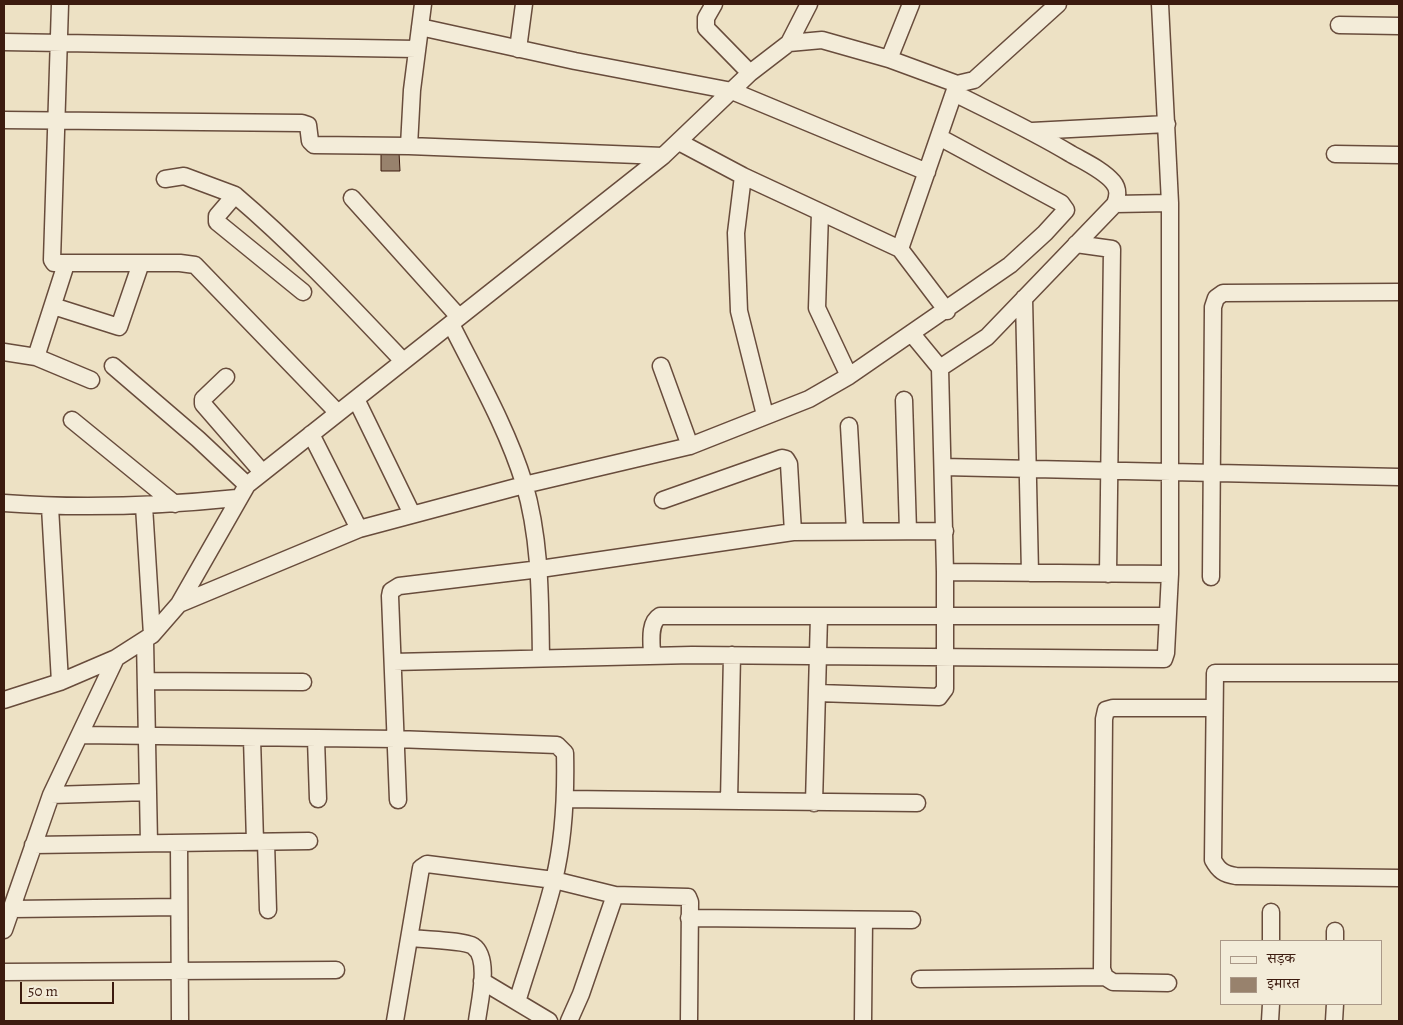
<!DOCTYPE html>
<html>
<head>
<meta charset="utf-8">
<style>
  body { margin:0 }
  #map { position:relative; width:1403px; height:1025px; overflow:hidden; background:#ede1c4; font-family:Alegreya,"Noto Serif Devanagari",serif }
  canvas { display:block }
  .frame { position:absolute; inset:0; border:5px solid #3c1b0f; pointer-events:none }
  .legend { position:absolute; left:1220px; top:940px; width:162px; height:65px; box-sizing:border-box; background:#f3ecd9; border:1px solid #aa9888; margin:0; padding:6px 9px; list-style:none; font-size:15px; color:#3c1b0f }
  .legend li { display:flex; align-items:center; gap:10px; height:25px }
  .legend b { width:25px; border:1px solid #aa9888 }
  .scale { position:absolute; left:20px; top:982px; width:94px; height:22px; box-sizing:border-box; border:2px solid #3c1b0f; border-top:0; padding-left:6px; font-size:15px; line-height:18px; white-space:nowrap; color:#3c1b0f; -webkit-text-stroke:4px #f3ecd9; paint-order:stroke }
</style>
</head>
<body>
<div id="map">
<canvas width="1403" height="1025"></canvas>
<div class="frame"></div>
<ul class="legend">
<li><b style="height:6px;background:#f3ecd9"></b>सड़क</li>
<li><b style="height:14px;background:#98826d"></b>इमारत</li>
</ul>
<div class="scale">50 m</div>
</div>
<script>
const g = document.querySelector('canvas').getContext('2d');
g.lineJoin = 'round';
function paint(path, color) { g.fillStyle = color; g.fill(path, 'evenodd'); }
function stroke(path, color, width, dash) { g.strokeStyle = color; g.lineWidth = width; g.lineCap = dash ? 'butt' : 'round'; g.setLineDash(dash || []); g.stroke(path); }
const building = new Path2D(`
  M399 152 400 171H381V153Z`);
paint(building, '#98826d');
stroke(building, '#3c1b0f', 1);
const minor = new Path2D(`
  M60 4 52 260 54 263H180L195 265 338 413
  M714 4 706 18V28L750 73
  M1339 25 1399 26
  M420 27 575 61 732 91 927 172
  M4 42 416 49
  M789 43 809 4
  M518 49 524 4
  M889 59 911 4
  M4 120 302 123 308 125 310 141 314 145 409 146 663 156
  M1032 131 1167 124
  M679 142 743 176 900 249 947 311
  M409 146 412 90 423 4
  M1335 154 1399 155
  M743 176 736 233 739 311 765 415
  M165 179 184 176 235 195
  M352 198 459 317
  M1115 204 1170 203
  M820 212 817 308 849 376
  M1076 244 1112 249 1108 574
  M900 249 957 84
  M303 292 217 222V216L235 195C295 246 349 304 403 361
  M1024 298 1030 573
  M53 306 119 327 141 263
  M451 324C477 376 507 428 524 483 541 540 540 600 541 658
  M4 352 36 357 91 380
  M36 357 66 264
  M113 366 198 439 247 485
  M661 366 690 446
  M940 368 987 337 1115 204C1118 196 1119 189 1113 182 1103 170 1085 162 1071 154 1033 131 994 113 954 93
  M226 377 203 399V404L262 472
  M356 399 412 514
  M904 400 908 531
  M72 420 175 504
  M849 426 855 531
  M311 434 359 529
  M943 467 1399 477
  M663 500 782 458 786 459 789 464 793 532
  M4 503C82 509 159 506 237 498
  M144 506 152 635
  M50 507 60 682
  M945 572 1170 574
  M1211 577 1213 307 1216 298 1223 293 1399 292
  M179 604 359 529 524 485 690 446 809 399 849 376 1010 265 1045 233 1066 210 1061 203 939 137
  M145 640 149 843
  M652 656C652 644 648 623 660 616H1167
  M393 662 692 655 1164 659 1166 653 1170 574V203L1160 4
  M1399 673H1215L1213 860C1219 871 1224 874 1236 876L1399 878
  M146 681 303 682
  M818 693 939 697 945 689V572L940 368 912 334
  M4 700 60 682 116 658 152 635 179 604 247 485 663 156 750 73 789 43 822 40 889 59 957 84 974 80 1058 4
  M80 735 396 739 557 745 565 753C566 795 564 839 554 880 544 921 529 962 517 1002
  M252 738 255 842
  M316 739 318 799
  M51 795 148 792
  M565 799 917 803
  M398 800 390 596 391 591 399 586 540 569 793 532 945 531
  M729 801 732 655
  M814 803 819 616
  M266 842 268 910
  M179 843 180 1021
  M33 845 309 841
  M12 909 179 907
  M689 918 912 920
  M4 930 51 795 116 658
  M411 938C422 939 466 941 473 946 491 958 479 1003 477 1021
  M1271 941V912
  M1335 941V931
  M4 972 336 970
  M920 979 1105 977
  M482 981 549 1021
  M1168 983 1113 982 1105 977 1102 969 1104 719 1106 710 1113 708H1213
  M395 1021 421 868 427 864 554 880 615 895 688 897 690 902 689 1021
  M569 1021 581 994 615 895
  M863 1021 864 920
  M1270 1021 1271 1004
  M1334 1021 1335 1004`);
stroke(minor, '#684c3c', 19);
stroke(minor, '#f3ecd9', 16);
</script>
</body>
</html>
